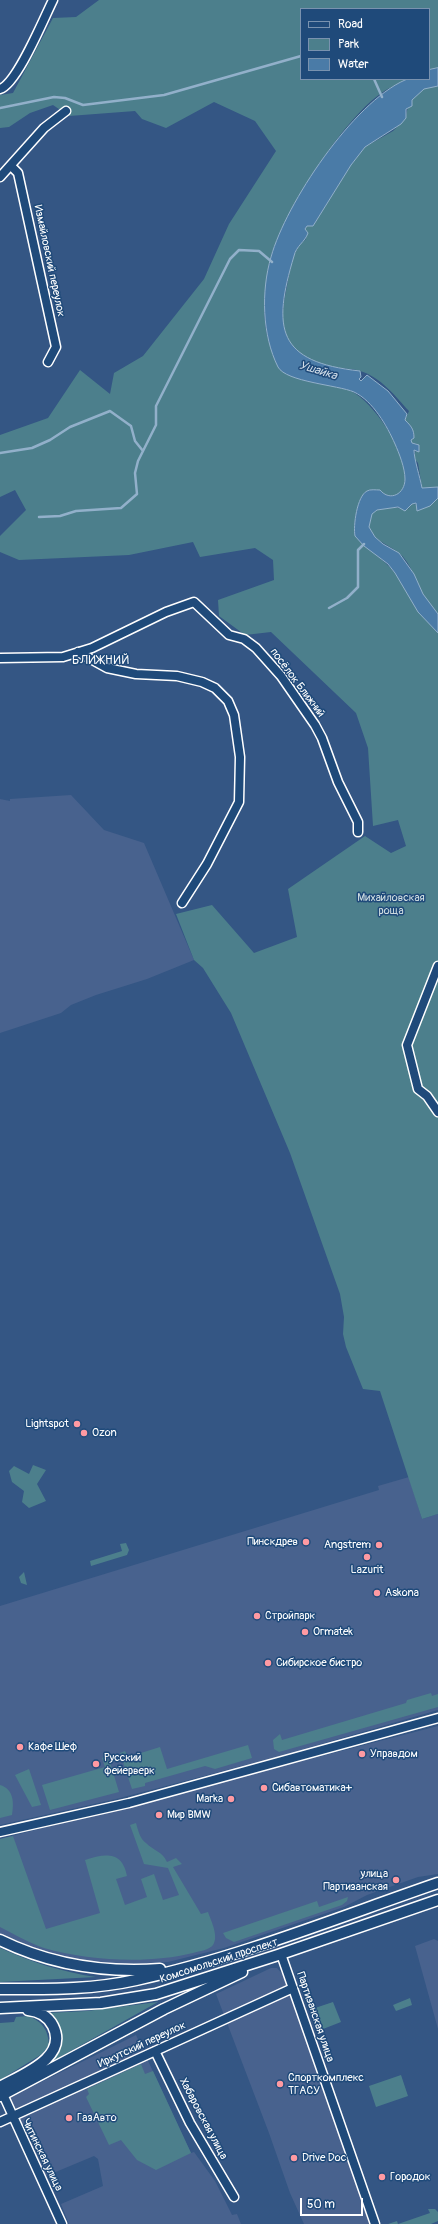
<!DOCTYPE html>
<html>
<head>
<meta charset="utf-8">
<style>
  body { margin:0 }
  #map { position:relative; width:438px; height:2224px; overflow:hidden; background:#345684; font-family:Pangolin,sans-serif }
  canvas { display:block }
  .legend { position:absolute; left:300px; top:8px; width:130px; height:72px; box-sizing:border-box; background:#1f4a7a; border:1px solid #7992af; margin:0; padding:5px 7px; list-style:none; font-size:12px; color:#fff }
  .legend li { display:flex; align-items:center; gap:8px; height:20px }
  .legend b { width:20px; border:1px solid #7992af }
  .scale { position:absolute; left:300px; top:2198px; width:63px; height:18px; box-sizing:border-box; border:2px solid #fff; border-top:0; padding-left:5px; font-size:12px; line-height:14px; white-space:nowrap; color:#fff; -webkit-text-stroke:3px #1f4a7a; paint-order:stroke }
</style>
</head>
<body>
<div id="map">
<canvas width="438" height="2224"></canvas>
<ul class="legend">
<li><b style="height:5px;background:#1f4a7a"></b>Road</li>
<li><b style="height:11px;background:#4c7f8c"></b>Park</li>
<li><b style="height:11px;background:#4a7ba7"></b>Water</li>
</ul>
<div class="scale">50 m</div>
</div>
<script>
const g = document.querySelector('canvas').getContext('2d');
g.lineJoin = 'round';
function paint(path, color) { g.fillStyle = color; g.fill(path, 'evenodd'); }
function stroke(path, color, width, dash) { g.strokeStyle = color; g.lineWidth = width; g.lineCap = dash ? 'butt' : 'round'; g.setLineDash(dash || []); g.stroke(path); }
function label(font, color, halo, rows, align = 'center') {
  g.font = font + ' Pangolin,sans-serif'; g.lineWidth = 3; g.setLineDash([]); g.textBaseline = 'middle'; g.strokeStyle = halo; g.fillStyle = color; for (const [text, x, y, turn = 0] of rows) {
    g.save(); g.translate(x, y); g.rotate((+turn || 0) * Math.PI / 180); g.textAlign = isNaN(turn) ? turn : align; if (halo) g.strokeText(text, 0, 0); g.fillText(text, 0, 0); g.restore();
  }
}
paint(new Path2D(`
  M71 795 104 830 144 843 194 960 147 979 96 995 71 1005 61 1013 0 1033V799L10 801V799Z
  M409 1477 422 1519 438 1514V1710L280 1756 116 1799 0 1825V1606L379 1490 378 1486Z
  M438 1726V1874L418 1877 367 1895 344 1907 224 1948 168 1962 106 1965 78 1960 49 1954 0 1934V1839Z
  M434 1939 438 1941V2029L415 1946Z
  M271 1968H277L284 1976 370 2224H304L290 2193 269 2133 216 1994Z
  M136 2035 191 2153 194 2152 215 2181 232 2215 237 2214 241 2224H69L61 2204 103 2186 98 2159 94 2156 46 2176 21 2128 9 2098Z`), '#48628e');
paint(new Path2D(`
  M99 0H438V68L429 70V9H301V79H406C398 84 388 88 380 94 340 123 287 209 271 256 266 273 263 304 265 322 266 338 273 354 279 368 288 373 297 378 306 381 322 386 342 384 356 394 378 409 405 451 405 478 406 494 390 502 380 490 376 490 370 489 367 491 357 496 353 526 355 536 367 550 383 558 394 572 410 592 420 615 438 633V1514L422 1519 380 1391 363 1389 346 1347 343 1334 344 1317 340 1294 290 1153 231 1013 203 968 194 960 176 914 212 905 254 953 297 937 288 889 365 836 391 853 406 846 398 820 373 826 368 748 356 713 271 632 245 635 219 616 218 600 274 580 273 560 255 548 200 557 193 542 129 555 19 560 0 552V536L26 510 15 490 0 497V435L48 418 80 370 110 394 114 373 143 356 204 279 229 224 276 151 255 121 214 102 166 128 142 119 135 111 69 116 53 105 30 113 9 127 0 128V95L13 93 53 18 76 17Z
  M438 86V487L422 488 418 463 414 458 417 444 412 443 411 440 414 438C414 429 411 426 405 420L409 411C395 396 381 377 360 371 351 368 342 369 333 367 283 355 277 331 287 286 291 268 291 250 306 239L305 229 307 226H313L351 165 365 147 393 131 406 118C406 107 414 93 425 88 429 87 434 87 438 86Z
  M438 498V614C432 607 427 601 423 594 416 581 411 563 399 553 388 544 375 542 369 527 369 522 370 515 374 511 378 507 402 508 408 509L412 504 430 506Z
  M33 1465 46 1470 37 1484 46 1501 29 1508 22 1502 24 1491 12 1482 9 1471 14 1466 29 1474Z
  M126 1543 129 1550 127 1555 91 1566 90 1561 122 1551 120 1544Z
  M24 1572 27 1585 21 1583 19 1577Z
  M431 1693 432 1696 438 1694V1707L279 1752 274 1749 273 1740 280 1734 282 1740 406 1703 407 1700Z
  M248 1745 252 1758 215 1769 205 1766 145 1783V1786L132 1789 120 1753 125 1751 128 1757 160 1747 167 1769Z
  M104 1757 107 1758 110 1762 119 1792 50 1810 42 1785 105 1767 102 1758Z
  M29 1769 41 1805 32 1807 15 1775Z
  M0 1785C14 1789 14 1803 12 1815L0 1818Z
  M136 1823C138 1830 140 1839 146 1843 154 1851 162 1851 167 1862L176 1858 182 1864 173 1867 201 1914 208 1912C211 1921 219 1936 213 1945 209 1950 200 1951 193 1953 149 1964 89 1961 44 1948 29 1943 14 1934 0 1927V1839L13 1836 46 1929 100 1913 85 1860C104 1854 122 1850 127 1876L116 1879 125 1905 147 1897 141 1879 154 1874 163 1900 179 1895 168 1868 144 1864 130 1825Z
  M348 1897 347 1901 342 1905 234 1942 226 1938 223 1933 317 1901 319 1907Z
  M0 1948C31 1962 62 1972 96 1977L0 1982Z
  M410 1998 412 2005 396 2011 393 2005Z
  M158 2002 51 2062 58 2048 47 2013 87 2011Z
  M333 2002 341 2022 323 2029 315 2008Z
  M28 2016C43 2022 48 2030 49 2045L42 2054 0 2080V2023L14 2022 16 2017Z
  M141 2064 145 2074 153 2071 191 2153 156 2170 137 2160 121 2140 109 2145 86 2097 89 2094 87 2089Z
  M401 2075 408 2096 376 2107 369 2086Z
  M428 2209H435L438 2212V2221L431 2224H388L397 2221 398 2224 430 2213Z`), '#4c7f8c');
const water = new Path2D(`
  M438 68V86L424 89 412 100V106L406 109V118L401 124 365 147 351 165 313 226H307L305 229 308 233C305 242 296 246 294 256 272 329 277 362 360 371L361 377 359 379 361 381 367 375 388 391 407 414 405 420C411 426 414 429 414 438L411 440 412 443 419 445V452L414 450C414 459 420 477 422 488L438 487V498L430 506 417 511 416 503 412 504 405 511 398 507 377 510 372 514 369 527 375 537 383 544 399 553 414 574 423 594 438 614V633L418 612 395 573 388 564 364 546 355 536C353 526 357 496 367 491 370 489 376 490 380 490 390 502 405 494 405 479 405 468 399 453 395 444 387 426 373 401 354 392 338 385 286 382 278 367 262 335 261 291 271 257 286 203 353 103 405 80 411 77 422 79 429 79V70Z`);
paint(water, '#4a7ba7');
stroke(water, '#92b0ca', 1);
stroke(new Path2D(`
  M374 79 382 97
  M0 108 54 97 65 98 83 105 164 95 301 56
  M0 453 32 448 50 440 70 427 110 411 131 426 135 441 143 451
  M39 517 60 516 76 511 121 508 137 494 135 473 138 461 156 425V406L230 259 239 250 259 251 272 262
  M329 608 347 598 358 587V550L364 544`), '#92b0ca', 2.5);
const minor = new Path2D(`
  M0 89C17 84 44 18 53 0
  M11 166 18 173 56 347 48 362
  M0 177 44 128 66 111
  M78 652 107 668 136 674 177 676 202 682 215 688 228 701 234 715 240 757 239 802 207 864 182 903
  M0 658 63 657 92 648 166 612 194 602 229 635 244 639 256 648 281 676 315 725 322 738 338 782 358 822V832
  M438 966 407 1045 418 1089 427 1096 438 1112
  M0 1832 129 1803 438 1718
  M281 1954 375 2224
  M155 2051 190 2123 234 2197
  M1 2090 62 2224
  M0 2122 293 1988`);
const major = new Path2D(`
  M0 1940C51 1965 104 1973 160 1969
  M0 1989C45 1989 92 1990 136 1980 238 1958 339 1917 438 1883
  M0 2008 101 2003 156 1994 278 1955 438 1900
  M0 2087C21 2075 69 2058 53 2026 48 2016 38 2011 28 2010
  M0 2096 164 2009 242 1972`);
stroke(minor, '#fff', 11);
stroke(major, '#fff', 13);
stroke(minor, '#1f4a7a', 8);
stroke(major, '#1f4a7a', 10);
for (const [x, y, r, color] of [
  [77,1424,4,"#ff9aa2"],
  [84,1433,4,"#ff9aa2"],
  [306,1542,4,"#ff9aa2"],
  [379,1545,4,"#ff9aa2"],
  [367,1557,4,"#ff9aa2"],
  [377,1593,4,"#ff9aa2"],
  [257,1616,4,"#ff9aa2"],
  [305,1632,4,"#ff9aa2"],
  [268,1663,4,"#ff9aa2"],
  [20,1747,4,"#ff9aa2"],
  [362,1754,4,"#ff9aa2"],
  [96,1764,4,"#ff9aa2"],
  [264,1788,4,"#ff9aa2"],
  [231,1799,4,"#ff9aa2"],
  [159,1815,4,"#ff9aa2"],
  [396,1880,4,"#ff9aa2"],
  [280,2084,4,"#ff9aa2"],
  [69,2118,4,"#ff9aa2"],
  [294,2158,4,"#ff9aa2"],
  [382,2177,4,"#ff9aa2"]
]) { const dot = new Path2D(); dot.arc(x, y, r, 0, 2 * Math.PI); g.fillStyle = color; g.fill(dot); stroke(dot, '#1f4a7a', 1.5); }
label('11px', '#fff', '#1f4a7a', [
  ["Измайловский переулок",49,261,78],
  ["посёлок Ближний",297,683,53],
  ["Комсомольский проспект",219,1961,-18],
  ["Партизанская улица",315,2017,71],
  ["Иркутский переулок",142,2045,-25],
  ["Хабаровская улица",203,2119,62],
  ["Читинская улица",42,2155,64]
]);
label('11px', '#d2dfe2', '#1f4a7a', [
  ["Михайловская",391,898],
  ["роща",391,911]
]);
label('11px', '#fff', '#1f4a7a', [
  ["Lightspot",69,1424,"right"],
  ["Ozon",92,1433],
  ["Пинскдрев",298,1542,"right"],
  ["Angstrem",371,1545,"right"],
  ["Lazurit",367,1570,"center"],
  ["Askona",385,1593],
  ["Стройпарк",265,1616],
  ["Ormatek",313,1632],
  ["Сибирское бистро",276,1663],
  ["Кафе Шеф",28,1747],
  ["Управдом",370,1754],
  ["Русский",104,1758],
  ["фейерверк",104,1771],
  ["Сибавтоматика+",272,1788],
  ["Marka",223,1799,"right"],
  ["Мир BMW",167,1815],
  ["улица",388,1874,"right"],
  ["Партизанская",388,1887,"right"],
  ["Спорткомплекс",288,2078],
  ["ТГАСУ",288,2091],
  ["ГазАвто",77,2118],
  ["Drive Doc",302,2158],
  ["Городок",390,2177]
], 'left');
label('italic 12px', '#d2dee9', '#1f4a7a', [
  ["Ушайка",318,371,17]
]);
g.letterSpacing = '1px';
label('12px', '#fff', '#1f4a7a', [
  ["БЛИЖНИЙ",101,661]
]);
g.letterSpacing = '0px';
</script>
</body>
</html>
